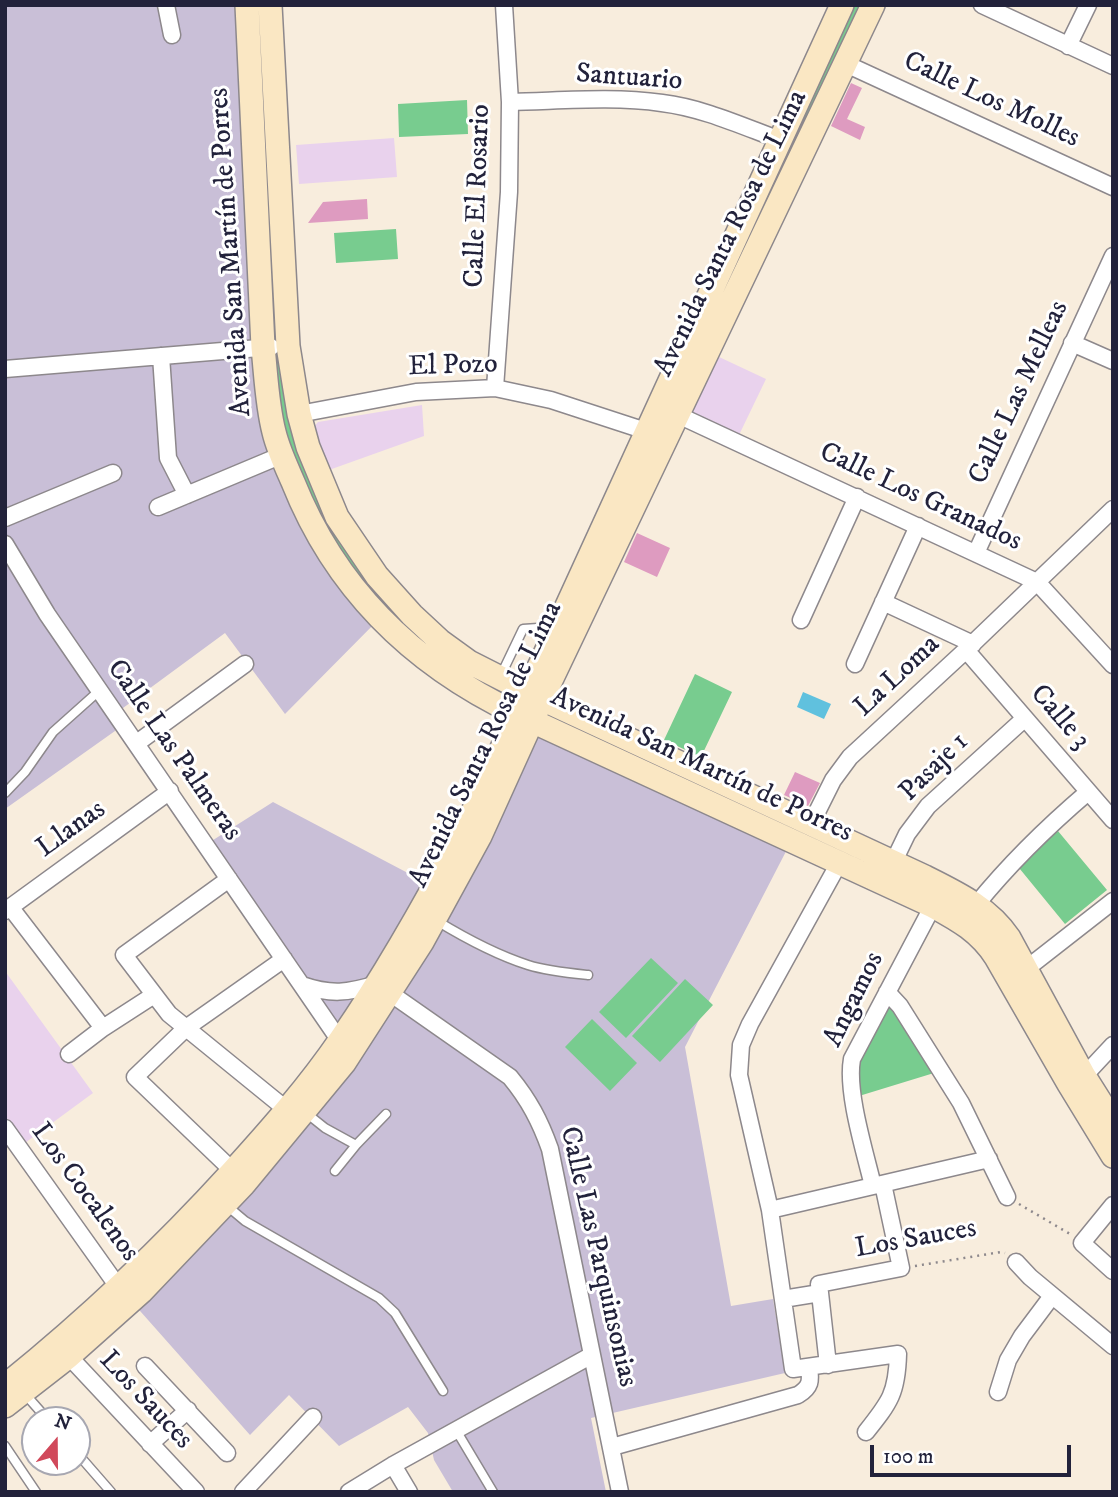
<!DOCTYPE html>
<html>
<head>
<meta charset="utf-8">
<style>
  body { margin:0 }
  #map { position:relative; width:1118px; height:1497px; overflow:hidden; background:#f8eddd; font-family:"IM FELL DW Pica",serif }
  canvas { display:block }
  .frame { position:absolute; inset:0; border:7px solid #22223b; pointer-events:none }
  .north { position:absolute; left:21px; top:1406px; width:70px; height:70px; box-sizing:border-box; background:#fff; border:2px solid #a7a7b1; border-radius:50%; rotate:20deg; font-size:19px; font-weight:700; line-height:28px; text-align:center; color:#22223b }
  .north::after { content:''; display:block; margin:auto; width:24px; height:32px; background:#d1495b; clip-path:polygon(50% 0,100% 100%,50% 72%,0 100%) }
  .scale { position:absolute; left:870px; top:1445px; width:201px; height:32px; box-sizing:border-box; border:4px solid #22223b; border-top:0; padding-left:9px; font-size:21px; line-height:24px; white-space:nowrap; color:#22223b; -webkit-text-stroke:5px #fff; paint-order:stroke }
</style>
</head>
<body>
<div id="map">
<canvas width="1118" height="1497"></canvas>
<div class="frame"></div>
<div class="north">N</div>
<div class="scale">100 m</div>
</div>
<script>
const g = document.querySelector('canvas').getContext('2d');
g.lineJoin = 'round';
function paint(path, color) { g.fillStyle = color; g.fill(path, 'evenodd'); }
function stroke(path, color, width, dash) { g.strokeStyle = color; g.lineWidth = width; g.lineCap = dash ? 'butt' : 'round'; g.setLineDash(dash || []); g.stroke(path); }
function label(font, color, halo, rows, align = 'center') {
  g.font = font + ' "IM FELL DW Pica",serif'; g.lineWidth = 6; g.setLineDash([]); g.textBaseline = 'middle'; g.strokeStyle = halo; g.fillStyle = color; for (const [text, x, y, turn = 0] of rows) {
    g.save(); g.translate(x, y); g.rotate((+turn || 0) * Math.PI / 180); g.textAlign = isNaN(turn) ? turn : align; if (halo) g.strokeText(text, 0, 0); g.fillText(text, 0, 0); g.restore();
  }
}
paint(new Path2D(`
  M394 138 397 177 299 184 296 145Z
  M717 356 766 379 739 435 690 413Z
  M422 405 424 436 329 470 313 428 318 422Z
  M5 971 93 1093 25 1143 5 1118Z`), '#e9d2ed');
paint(new Path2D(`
  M5 5H258L273 320 286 429 386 612 285 714 225 633 123 708 115 731 5 809Z
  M529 709 796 832 685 1047 731 1306 773 1299 785 1373 591 1418 606 1492H453L434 1460 428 1433 408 1407 339 1446 289 1395 250 1435 125 1294 348 1044 210 842 273 802 442 891Z`), '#c9bfd7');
paint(new Path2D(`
  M851 5H863L667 412Z
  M467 100 468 134 399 137 398 104Z
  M396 229 398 259 336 263 334 233Z
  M284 361 331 521 504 690 499 702 385 619 318 519 283 429 273 362Z
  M695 674 732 692 701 757 664 740Z
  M1053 825 1107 890 1065 924 1015 863Z
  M651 958 678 983 626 1038 599 1012Z
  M685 979 713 1005 660 1062 632 1036Z
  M890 1005 934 1073 859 1096 856 1067Z
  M592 1019 637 1063 610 1091 565 1047Z`), '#78cc8f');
paint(new Path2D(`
  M803 692 831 704 824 719 797 707Z`), '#60c1de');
paint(new Path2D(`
  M851 83 862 88 847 119 865 127 860 140 831 126Z
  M367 199 368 219 308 223 323 202Z
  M637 533 670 548 657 577 624 562Z
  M795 772 820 783 808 806 784 795Z`), '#de9bc0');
const service = new Path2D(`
  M501 675 523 629 553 627
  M5 793 25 772 53 732 100 690
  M437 921C465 938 497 955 528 965 547 971 568 973 588 975
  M305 1112 325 1128 356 1145 386 1114
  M335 1171 356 1145
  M226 1205 245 1221 379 1298 395 1313 443 1391
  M25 1394 48 1420
  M456 1430 493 1492
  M5 1446 36 1492
  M77 1453 111 1492`);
const minor = new Path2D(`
  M166 5 172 35
  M982 5 1113 66
  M1068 46 1088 5
  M846 64 1113 187
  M510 102C561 101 612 96 662 103 703 108 742 126 780 140
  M1072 343 1113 361
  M161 356 168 458 187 495
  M5 369 271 347
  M495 388 509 192 510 102 504 5
  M299 414 416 392 495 388 551 400 646 431
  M678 415 1037 582 1113 665
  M158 507 282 455
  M5 518 113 473
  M5 544 47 614 340 1041
  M976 553 1113 256
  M883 602 973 644
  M801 620 857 497
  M966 650 1113 820
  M855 664 918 526
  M137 743 245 664
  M811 824 833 780 850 757 966 650 1113 509
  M839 863 750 1024 741 1045 739 1075 770 1210 793 1369 898 1354C897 1393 890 1402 866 1432
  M893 863 907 834 928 806 1024 719
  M229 879 124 955 169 1014 287 1110
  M976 905C1010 863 1047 827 1088 792
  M11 908 103 1028
  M5 911 170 791
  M1026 969 1113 901
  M302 985C331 995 348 993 377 984L510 1077C529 1100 540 1121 550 1149L620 1492
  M887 992 900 1006 961 1103 1007 1197
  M69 1054 103 1028 154 995
  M1084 1076 1113 1045
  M5 1128 119 1288
  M233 1171 135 1077 186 1028 284 959
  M873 1186C865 1152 846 1092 852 1059L937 898
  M1113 1205 1082 1243 1113 1271
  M770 1210 989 1159
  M1016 1262 1030 1277 1113 1346
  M783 1299 820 1293
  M62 1349 196 1492
  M828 1365 819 1284 901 1268 883 1184
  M145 1366 227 1453
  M998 1392 1008 1360 1022 1336 1052 1296
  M150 1444 188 1410
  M612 1447 798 1395C811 1387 811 1381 809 1367
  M393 1465 409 1492
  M243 1492 313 1417
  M349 1492 393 1465 592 1355`);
const secondary = new Path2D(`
  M247 5 263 347C266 376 267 405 274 432 278 449 286 466 293 482 336 590 414 665 517 714L933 906C959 920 980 932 996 957L1069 1084 1113 1156
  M270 5 288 346 299 414 308 447 337 517 377 576 412 615 440 641 469 662 542 699 925 877C957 893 989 908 1009 938L1084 1076 1113 1122
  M5 1386C87 1320 162 1249 233 1171 271 1129 309 1086 341 1039 387 972 427 901 465 829L842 5
  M5 1406 68 1357 141 1292 244 1184 344 1063 422 942 480 836 542 699 873 5`);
stroke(service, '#8d888c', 11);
stroke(minor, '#8d888c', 19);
stroke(secondary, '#8d888c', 26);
stroke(new Path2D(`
  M1019 1204 1070 1234
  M915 1266 1001 1252 1005 1253`), '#8d888c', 2.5, [2, 5]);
stroke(service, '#fff', 8);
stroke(minor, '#fff', 16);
stroke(secondary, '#fae7c3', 23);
label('28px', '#22223b', '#fff', [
  ["Santuario",629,79,4],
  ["Calle Los Molles",991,101,25],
  ["Calle El Rosario",479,196,-88],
  ["Avenida Santa Rosa de Lima",732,234,-64],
  ["Avenida San Martín de Porres",232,252,-94],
  ["El Pozo",453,367,-2],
  ["Calle Las Melleas",1020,393,-65],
  ["Calle Los Granados",920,498,25],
  ["La Loma",898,677,-43],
  ["Calle 3",1059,718,49],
  ["Avenida Santa Rosa de Lima",487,745,-64],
  ["Calle Las Palmeras",173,751,55],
  ["Avenida San Martín de Porres",701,766,25],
  ["Pasaje 1",935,768,-45],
  ["Llanas",72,830,-36],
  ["Angamos",855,1000,-64],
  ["Los Cocalenos",84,1193,54],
  ["Los Sauces",916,1240,-10],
  ["Calle Las Parquinsonias",597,1257,77],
  ["Los Sauces",145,1401,47]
]);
</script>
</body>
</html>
